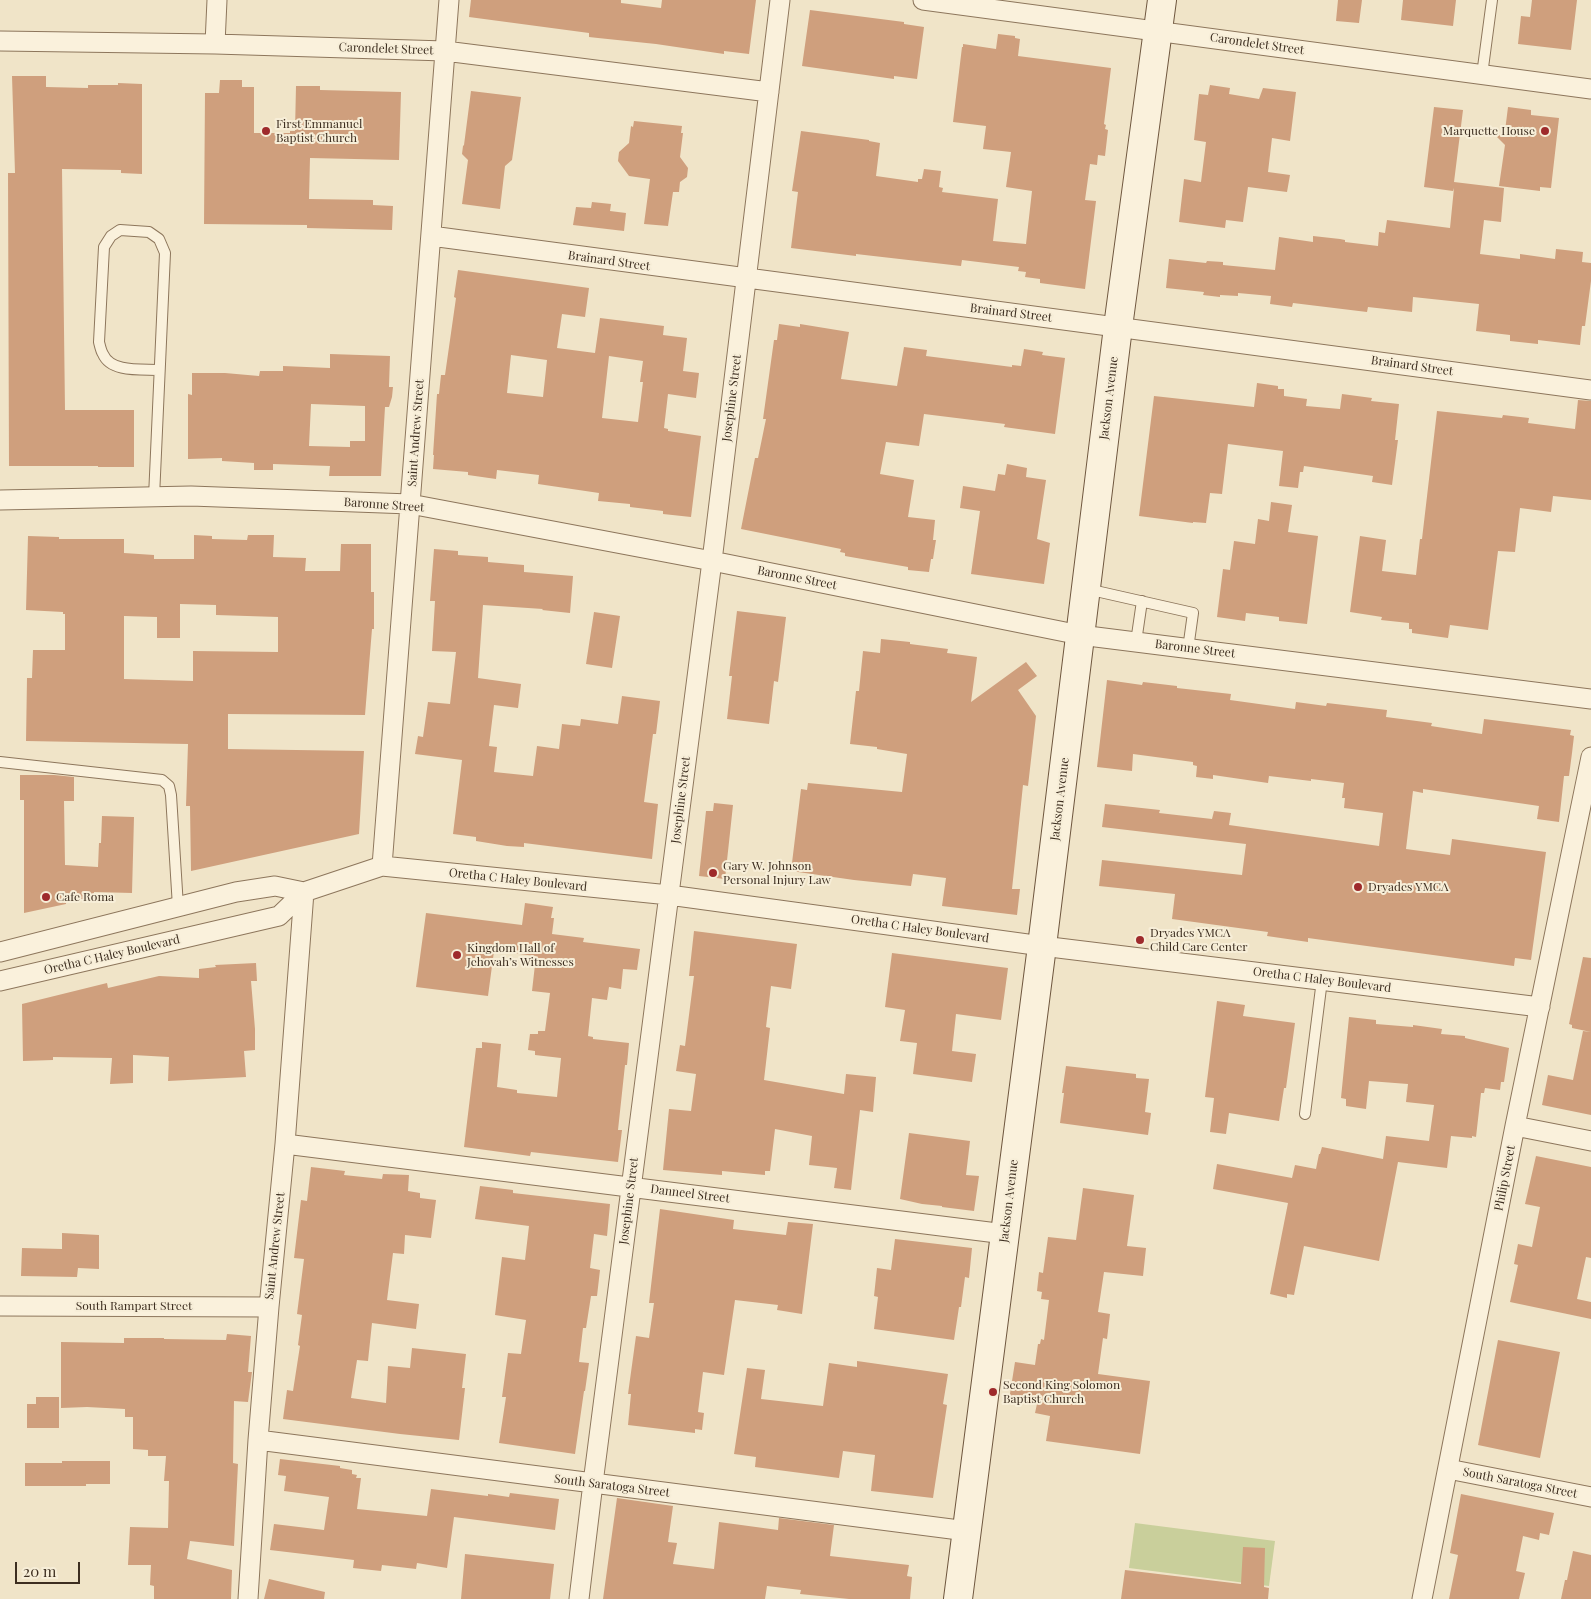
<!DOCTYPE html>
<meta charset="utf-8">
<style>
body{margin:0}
#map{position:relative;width:1591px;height:1599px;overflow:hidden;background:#f0e4c8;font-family:"Playfair Display",serif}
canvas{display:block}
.scale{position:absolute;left:15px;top:1562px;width:65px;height:22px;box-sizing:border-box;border:2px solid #3d2e20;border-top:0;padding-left:6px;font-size:15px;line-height:18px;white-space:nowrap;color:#3d2e20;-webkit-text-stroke:4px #f7eed8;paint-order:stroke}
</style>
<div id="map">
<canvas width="1591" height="1599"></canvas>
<div class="scale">20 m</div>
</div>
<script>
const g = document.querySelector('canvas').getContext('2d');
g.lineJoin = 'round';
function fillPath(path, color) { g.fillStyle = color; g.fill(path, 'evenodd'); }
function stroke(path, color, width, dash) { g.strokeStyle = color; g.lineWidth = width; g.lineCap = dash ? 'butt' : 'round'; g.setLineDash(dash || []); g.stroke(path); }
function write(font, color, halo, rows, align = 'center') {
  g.font = font + ' "Playfair Display",serif'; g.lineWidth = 4; g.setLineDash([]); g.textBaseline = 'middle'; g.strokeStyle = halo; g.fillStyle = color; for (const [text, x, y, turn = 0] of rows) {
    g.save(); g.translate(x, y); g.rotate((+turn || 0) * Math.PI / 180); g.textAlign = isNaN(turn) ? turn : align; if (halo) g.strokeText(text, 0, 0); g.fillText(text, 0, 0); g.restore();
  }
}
const green = new Path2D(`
 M1135,1523L1275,1541L1269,1586L1129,1568Z`);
const building = new Path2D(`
 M471,0H621V3L661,8L662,0H756L749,54L724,51V54L656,44L598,38L589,37V33L469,17Z
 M1338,0H1362L1359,23L1336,21Z
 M1403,0H1456L1453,26L1401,20Z
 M1532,0H1577L1571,50L1518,44L1521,16L1530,17Z
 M810,10L904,22V24L924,27L917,79L894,76V79L802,66Z
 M998,34L1015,36V38L1020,39L1018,56L1111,68L1104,124L1106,125L1105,129L1108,130L1105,156L1098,155L1097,165L1090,164L1085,200L1096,201L1085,289L1040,283V279L1025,277L1026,272L1018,271L1019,267L962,260L961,266L856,254V256L791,248L798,192L792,191L801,131L869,140V141L880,143L876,176L918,182V179H922L924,169L941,171L939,187L943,188L942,192L998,199L993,241L1026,244L1032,191L1006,187L1011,152L983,149L986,126L953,122L962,47H963V44L996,49Z
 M12,76H46V87L88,88V85H118V83L142,84V174L121,173V170L62,169L65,410H134V467H98V466H9L8,173H15Z
 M220,80H242V87H254V133H290V131H295L296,86H320V90L401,92L399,160L310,158L309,199L373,200V205L393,206L392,230L307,228V225L204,224L205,93H219Z
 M1210,85L1230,88L1229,94L1259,99L1263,88L1296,92L1290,141L1272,138L1268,172L1290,175L1287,192L1248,187L1243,222L1226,220L1225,228L1179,222L1184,179L1201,182L1206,142L1194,140L1199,94L1208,95Z
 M471,91L521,97L512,160L505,166L500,209L462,204L468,160L462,154L463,146L464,145Z
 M1434,107L1463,110L1454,182L1504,188L1501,222L1484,220L1480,254L1520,259V254L1555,259L1556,249L1583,252L1582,262L1591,263V281L1585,326H1582L1580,345L1538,340V344L1510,341V335L1476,331L1479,304L1413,297L1412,312L1368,307L1367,312L1293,303L1292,307L1270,304L1271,296L1238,293V296L1220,295V297L1203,295L1204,292L1166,288L1169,259L1206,263L1207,261L1223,262V265L1275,270L1279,237L1313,242V236L1340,239L1345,240V242L1378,246L1379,232L1385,233L1387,220L1450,228L1454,188L1453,191L1424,187Z
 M1508,107L1531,110V115L1559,118L1551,188L1540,187V191L1499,186L1505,145L1497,137L1505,131Z
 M634,121L682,126L681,133H683L680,157L688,168L687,177L680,182L679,192H673L668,226L644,224L650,179L629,176L618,161L619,152L629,143L631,126L633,127Z
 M592,202L611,204L610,211L626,213L624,231L573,225L576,207L591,208Z
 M458,270L589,288L585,317L562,314L557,348L595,353L600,318L664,326L663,335L687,338L683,371L699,373L696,398L668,394L664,428L668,429V431L701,436L691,517L663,514V511L630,507V504L598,501L599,493L538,484L539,475L497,470L496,479L468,475V472L433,469L434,455H433L437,394H439L441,375H445L456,298L454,297ZM511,355L547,360L543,397L507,393ZM609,356L643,361L640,382H643L638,422L602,418Z
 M779,324L800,327V324L849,332L841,379L897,386L904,347L927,350L926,356L1012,367V365L1021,366L1024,349L1043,352L1042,355L1065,358L1055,434L1004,427L1005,424L924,414L919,446L886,442L880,474L914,480L908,517L935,520L933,540H936L933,559H931L929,572L908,570V567L845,556V553L840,552L841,549L741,529L755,458H758L766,419H763L774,340H777Z
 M330,354L390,356L389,387H393L392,397L389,407H385L381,476H329L330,466L273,464V470H254V463L222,461V458L188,459V394L192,395V373H225L259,376L260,371H283V366L330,368ZM311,404L365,406V441H350V447L309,446Z
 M1257,383L1278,386V389H1284V396L1307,399L1306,406L1340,409L1342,394L1372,398L1371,401L1399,404L1395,440H1398L1392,485L1372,482L1373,476L1304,466L1303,472H1300L1298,488L1279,486L1283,451L1228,444L1222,494L1210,493L1206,523L1193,522V523L1139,516L1154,396L1254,407Z
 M1578,400L1591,401V500L1553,496L1551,512L1520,508L1515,552L1498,551L1488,630L1450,625L1448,638L1412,633V629H1409V623L1381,620L1382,617L1350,612L1360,536L1386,540L1382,571L1416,575L1420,539H1422L1437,411L1502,418L1503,415L1529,418L1528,423L1575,429Z
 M1007,464L1027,468L1026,477L1046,480L1037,539L1050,543L1044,584L971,574L980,511L960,508L963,486L995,491L998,474L1005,475Z
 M1271,502L1292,505L1288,532L1318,536L1307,624L1279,621V617L1246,613L1245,621L1217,617L1223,569L1230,570L1234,541L1255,544L1258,519L1269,521Z
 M194,535L212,536V539L247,540L248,535H274L273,557L306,558L305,571H340L341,544H371V592H374V629H372L365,715L228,714V749L364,751L359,834L191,871L190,806H186L188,744L26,741L27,678H32L33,650H65V614H63V612L26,610L28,536L59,537V539H124V553L154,555V559H194ZM180,604L216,605V615L278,617V652L193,651V681L124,679V616L157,617V638H180Z
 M434,549L458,551V555L488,557V562L524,565V572L573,576L570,613L542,610L543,609L483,605L478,678L521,684L518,708L494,705L489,746L497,747L494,772L533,776L537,746L559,749L562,724L580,726L581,719L618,724L622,696L660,701L656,734H653L644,802L658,804L652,859L524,843V847L507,846L476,841V837L453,834L462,760L415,754L418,736L423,737L428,702L450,704L456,652L432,651L435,601H430Z
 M737,611L786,617L778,682L774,681L769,724L727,719L732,676H729Z
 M594,612L620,616L612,668L586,664Z
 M881,639L910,642V644L948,649L947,653L977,657L971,702L1026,662L1037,676L1018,690L1036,716L1028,786L1023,785L1016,852L1012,889H1020L1017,915L942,906L946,878L913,874L911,886L854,880L791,871L801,789L807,790L808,783L902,792L907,754L877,749V747L850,744L856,691H859L863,651L880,653Z
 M1107,680L1142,685L1143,682L1177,686V688L1231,694L1230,700L1295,709L1296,702L1326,706L1327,703L1387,710L1386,717L1432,723L1431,726L1482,734L1484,719L1571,730L1570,735L1574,736L1572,753L1569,776H1564L1559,822L1537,819L1539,806L1423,789V793L1413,791L1406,849L1450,855L1452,839L1546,852L1531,960L1515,958L1514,966L1308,938V942L1267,936L1268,932L1172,919L1175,894L1099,886L1102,860L1242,875L1246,844L1102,827L1105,804L1160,810L1159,813L1212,819L1214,811L1231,813L1229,825L1379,846L1383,813L1344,808L1345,798H1342L1344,783L1311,779V781L1269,776L1268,783L1213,775V779L1196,777L1197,766L1193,765V762L1133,754L1132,771L1097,767Z
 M20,775H54L74,777V801H64L65,865L98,867L99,843H101L102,816L134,817L132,893L94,892V900L66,898V904L24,913V800H20Z
 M714,803L733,805L725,879L699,876L706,811H713Z
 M525,903L553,907L551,918H554L552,934L584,938L583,942L640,949L637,970L623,969L621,989L609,987L607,1000L592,998L588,1036L593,1037V1039L629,1043L627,1065H625L618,1130H622L618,1162L531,1152L530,1156L464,1147L476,1048H482V1042L501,1044L497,1087L517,1090V1093L557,1097L561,1058L535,1055V1051L528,1050L530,1034H538V1031H545L550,993L532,991L536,956L494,951L488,996L416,987L426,913L522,925Z
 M694,931L797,944L791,989L771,986L766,1027L770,1028L764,1080L844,1094L846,1074L876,1077L873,1112L860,1110L851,1190L834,1188L837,1168L809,1165L812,1136L775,1129L770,1171H765V1175L722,1171V1175L663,1170L669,1109L691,1111L696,1074L676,1071L680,1045L685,1046L694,976H689Z
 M892,953L1008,968L1001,1020L956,1014L952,1051L976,1054L972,1082L913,1074L917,1043L900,1041L905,1010L885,1007Z
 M1583,957L1591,958V1032L1572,1028V1025L1569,1024Z
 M256,963L257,981H251L255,1029V1050L244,1051L246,1077L168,1081L169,1057L133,1055V1083L110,1084L112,1058L53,1057V1060L23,1061L22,1004L107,983L108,988L159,976L199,978V969L216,967L215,965Z
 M1217,1001L1245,1005L1243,1016L1295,1023L1286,1088H1284L1279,1121L1229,1113L1226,1134L1210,1132L1214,1098L1205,1097Z
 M1349,1017L1376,1020V1024L1413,1027V1025L1442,1029L1441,1034L1465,1036V1038L1509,1048L1504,1082H1501L1500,1090L1485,1088L1484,1093H1481L1476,1137L1472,1136V1138L1451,1136L1447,1168L1398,1162L1379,1261L1304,1246L1294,1295L1287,1294V1298L1270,1294L1288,1203L1213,1189L1217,1164L1292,1178L1295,1165L1316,1169L1319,1154H1320L1322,1147L1383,1159L1386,1136L1429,1141L1434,1105L1406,1102L1408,1084L1369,1081L1366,1109L1346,1106V1099L1341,1098Z
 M1583,1031L1591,1032V1115L1542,1105L1548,1075L1573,1080Z
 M1066,1066L1136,1074V1078L1149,1079L1145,1112L1151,1113L1148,1135L1060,1123L1064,1093H1062Z
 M909,1133L970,1141L966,1175L979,1176L974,1211L942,1207V1206L922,1204L900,1199Z
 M1536,1156L1591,1167V1258L1586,1257L1577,1299L1591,1302V1319L1510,1302L1518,1265L1514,1264L1518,1244L1532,1247L1540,1207L1525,1204Z
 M311,1167L345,1171L344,1175L382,1179L383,1174L409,1175L408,1191L420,1193V1198L436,1200L431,1238L405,1235L404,1254L393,1253L387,1300L419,1304L416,1329L372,1323L368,1361L357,1360L351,1398L386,1403L388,1366L410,1368L412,1348L466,1354L462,1388H465L459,1440L400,1434L283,1419L287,1390L293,1391L300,1346L298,1345L302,1315L297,1314L304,1259L294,1258L301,1200L307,1201Z
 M480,1186L513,1190V1193L610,1204L607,1236L594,1234L590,1268L600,1270L597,1296H591L586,1328H583L579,1362L589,1363L585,1391H584L575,1454L499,1443L506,1397H502L508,1353L521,1354L526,1320L495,1315L502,1257L525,1260L529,1226L475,1219Z
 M1083,1188L1134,1195L1127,1246L1146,1248L1143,1276L1104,1272L1098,1312L1110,1314L1107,1339L1103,1338L1098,1374L1150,1381L1140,1454L1046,1441L1050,1416L1035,1413L1037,1404L1009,1400L1015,1362L1035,1365L1038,1344H1040L1041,1339L1044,1340L1049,1300L1041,1299L1042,1292L1037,1291L1039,1272L1043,1273L1048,1237L1076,1240Z
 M660,1209L734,1220L733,1229L786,1235L788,1222L813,1224L802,1314L777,1310L778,1305L735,1300L724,1375L703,1372L698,1412L704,1413L702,1430L695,1429V1433L628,1425L631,1394H628L636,1336L649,1338L654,1303H649Z
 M62,1233L99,1235V1269L78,1268L77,1277L21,1276L22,1248L62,1249Z
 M895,1239L972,1248L969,1278L965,1277L961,1307H959L954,1340L874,1329L878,1297L874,1296L877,1268L891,1270Z
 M227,1334L251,1336L248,1372H252L248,1402L234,1401L233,1463L238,1464L234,1546L190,1541L187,1559L232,1570L231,1599H154V1586L150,1585L151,1565H128L130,1527L168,1528L169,1481H164L166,1456H148V1450L133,1449V1417H125V1409L87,1407L61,1408V1342L124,1343V1338H164V1339L226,1340Z
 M1498,1340L1560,1352L1540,1458L1478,1445Z
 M857,1361L948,1374L943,1404L947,1405L933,1498L871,1491L875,1455L843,1451L839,1478L755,1467L756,1457L734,1454L747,1368L765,1370L761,1399L823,1406L829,1363L857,1367Z
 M36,1397H59V1428H27V1404H36Z
 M280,1459L340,1466V1468L352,1470V1474L357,1475L356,1478H361L357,1509L427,1516L431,1489L488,1496V1494L509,1497L510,1493L559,1499L555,1530L454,1517L447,1568L417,1563L416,1569L382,1565L381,1571L353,1568L354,1560L270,1550L274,1524L324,1530L329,1497L284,1491L286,1476L278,1475Z
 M62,1461H110V1484H86V1486H25V1463H62Z
 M1461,1494L1554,1513L1549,1535L1540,1533L1539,1540L1523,1536L1516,1571L1525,1573L1519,1599H1449L1458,1555L1450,1553Z
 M617,1498L673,1506L668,1542L677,1543L673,1564L714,1569L719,1522L778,1530L779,1518L834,1525L830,1556L909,1565L907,1576L912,1577L910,1599H849L800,1594L801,1590L767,1586L765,1599H603Z
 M1243,1547L1265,1548L1264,1587L1269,1588L1268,1599H1121L1125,1570L1241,1584Z
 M1573,1551L1591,1555V1599H1561L1565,1580H1567Z
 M465,1554L554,1564L550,1599H461Z
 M269,1579L325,1592L324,1599H264Z`);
const lane = new Path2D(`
 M1482,75L1492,0
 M154,497L165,253L159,239L149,232L120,230L111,236L104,247L99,342C100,346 101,351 103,354C111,373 142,369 159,370
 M1087,589L1193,613L1188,649
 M1136,642L1142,601
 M0,762L162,780L169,786L171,795L178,907
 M1305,1114L1322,980`);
const street = new Path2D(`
 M923,0L1591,89
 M0,41L215,44L445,51L769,92
 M215,44L217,0
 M431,236C817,289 1204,338 1591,390
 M0,500L191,496L410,504L712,561L1080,635L1591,699
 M382,866L449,0
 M0,952L236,892L275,886L304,892
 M0,981L279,916L304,892L382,866L669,895L1042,946L1540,1007
 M1515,1126L1591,1141
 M285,1144L1005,1234
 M0,1306L269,1307
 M258,1440L967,1531
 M1448,1469L1591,1497
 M248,1599L258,1440L269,1307L285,1144L304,892
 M579,1599L593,1483L712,561L780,0
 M1422,1599L1515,1126L1591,757`);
const secondary = new Path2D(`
 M958,1599L1042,946L1118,327L1162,0`);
const markers = [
 [266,131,5,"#9e2a2b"],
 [1545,131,5,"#9e2a2b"],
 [713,873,5,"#9e2a2b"],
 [1358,887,5,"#9e2a2b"],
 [46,897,5,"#9e2a2b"],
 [1140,940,5,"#9e2a2b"],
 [457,955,5,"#9e2a2b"],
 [993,1392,5,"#9e2a2b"]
];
const streetNames = [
 ["Carondelet Street",1257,44,8],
 ["Carondelet Street",386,49,2],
 ["Brainard Street",609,261,8],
 ["Brainard Street",1011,313,7],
 ["Brainard Street",1412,366,8],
 ["Josephine Street",732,398,-83],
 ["Jackson Avenue",1109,398,-83],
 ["Saint Andrew Street",416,433,-86],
 ["Baronne Street",384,505,4],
 ["Baronne Street",797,578,11],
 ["Baronne Street",1195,649,7],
 ["Jackson Avenue",1060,799,-83],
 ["Josephine Street",681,800,-83],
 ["Oretha C Haley Boulevard",518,880,6],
 ["Oretha C Haley Boulevard",920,929,8],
 ["Oretha C Haley Boulevard",112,955,-13],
 ["Oretha C Haley Boulevard",1322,980,7],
 ["Philip Street",1505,1178,-79],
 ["Danneel Street",690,1194,7],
 ["Josephine Street",629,1201,-83],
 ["Jackson Avenue",1009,1201,-83],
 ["Saint Andrew Street",275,1246,-84],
 ["South Rampart Street",134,1306],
 ["South Saratoga Street",1520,1483,11],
 ["South Saratoga Street",612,1486,7]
];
const poiNames = [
 ["First Emmanuel",276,124],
 ["Baptist Church",276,138],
 ["Marquette House",1535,131,"right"],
 ["Gary W. Johnson",723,866],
 ["Personal Injury Law",723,880],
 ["Dryades YMCA",1368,887],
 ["Cafe Roma",56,897],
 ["Dryades YMCA",1150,933],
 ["Child Care Center",1150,947],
 ["Kingdom Hall of",467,948],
 ["Jehovah’s Witnesses",467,962],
 ["Second King Solomon",1003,1385],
 ["Baptist Church",1003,1399]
];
fillPath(green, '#c9cf9b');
fillPath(building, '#cf9f7d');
stroke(lane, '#8d765c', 12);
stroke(street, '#8d765c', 21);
stroke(secondary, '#6f573f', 30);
stroke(lane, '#faf1dc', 10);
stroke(street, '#faf1dc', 19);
stroke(secondary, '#faf1dc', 28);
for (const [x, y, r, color] of markers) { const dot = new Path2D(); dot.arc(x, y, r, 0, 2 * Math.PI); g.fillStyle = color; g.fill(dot); stroke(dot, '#f7eed8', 2); }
write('12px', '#3d2e20', '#f7eed8', streetNames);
write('12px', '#3d2e20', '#f7eed8', poiNames, 'left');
</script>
